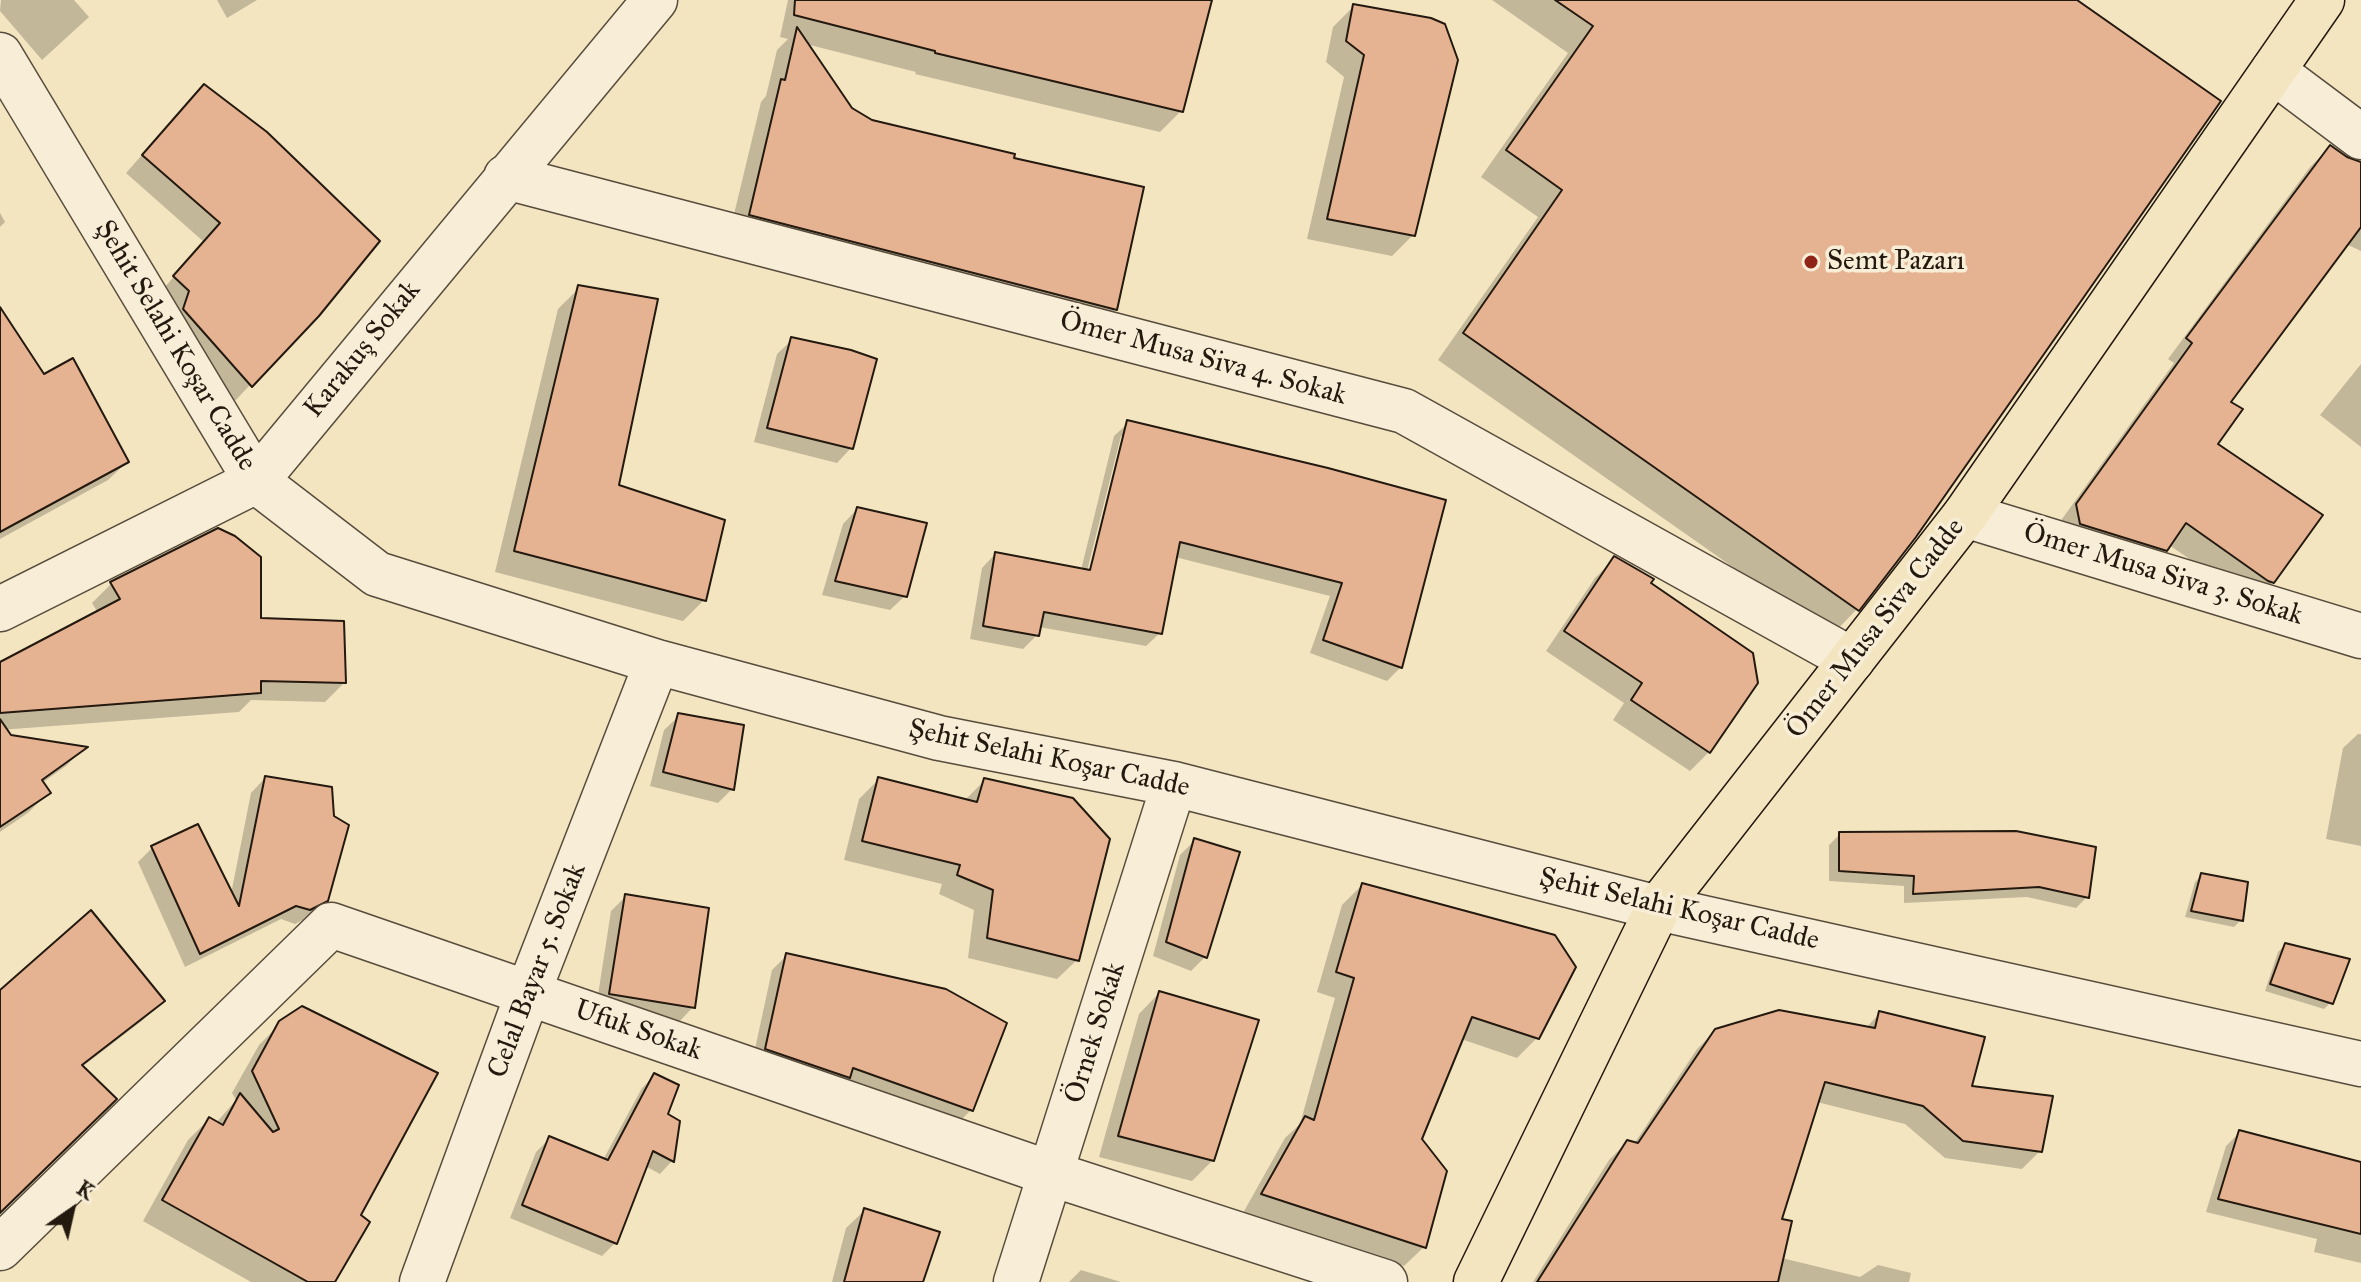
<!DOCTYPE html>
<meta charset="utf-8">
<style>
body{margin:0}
#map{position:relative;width:2361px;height:1282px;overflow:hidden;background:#f4e5c1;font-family:"IM FELL Great Primer",serif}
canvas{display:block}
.north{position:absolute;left:32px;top:1170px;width:80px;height:80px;-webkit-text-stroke:6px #f8eed7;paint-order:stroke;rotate:34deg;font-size:22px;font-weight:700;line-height:32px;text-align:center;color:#23190f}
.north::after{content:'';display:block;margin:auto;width:28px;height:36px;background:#23190f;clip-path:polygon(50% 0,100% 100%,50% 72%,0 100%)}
</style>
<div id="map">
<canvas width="2361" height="1282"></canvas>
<div class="north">K</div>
</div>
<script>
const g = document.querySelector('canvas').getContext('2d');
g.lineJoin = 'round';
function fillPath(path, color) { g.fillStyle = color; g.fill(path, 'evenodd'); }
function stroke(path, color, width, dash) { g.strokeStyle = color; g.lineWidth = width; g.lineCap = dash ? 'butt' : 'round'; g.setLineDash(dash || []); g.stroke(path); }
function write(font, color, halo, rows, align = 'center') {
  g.font = font + ' "IM FELL Great Primer",serif'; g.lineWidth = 7; g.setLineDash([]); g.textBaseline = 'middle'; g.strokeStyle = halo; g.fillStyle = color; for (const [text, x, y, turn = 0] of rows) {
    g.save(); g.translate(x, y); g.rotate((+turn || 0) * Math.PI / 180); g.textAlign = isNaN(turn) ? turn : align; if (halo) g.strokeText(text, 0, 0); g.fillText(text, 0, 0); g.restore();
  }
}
const shadow = new Path2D(`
 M1,0H74L89,17L42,60L0,11Z
 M217,0H257L227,18Z
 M788,0H1210L1181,111L1160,132L915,74L916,72L806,44L851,110L872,121L1012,160L1116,309L1095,330L729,235L761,102L766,96L777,50L788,39L780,37Z
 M1492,0H2073L1857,609L1831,636L1438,360L1538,217L1481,177L1568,53Z
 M1354,6L1413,235L1392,256L1307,239L1344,77L1326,62L1333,27Z
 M187,104L317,314L233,403L158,295L204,242L126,173Z
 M2330,147L2357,164L2361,163V251L2346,244L2229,402L2216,445L2273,582L2253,602L2169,545L2146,570L2057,526L2174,363L2168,359L2310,167Z
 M0,213L5,222L0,227Z
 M579,288L617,486L704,600L683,621L495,572L558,309Z
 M0,311L44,377L127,462L108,480L0,539Z
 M792,340L851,448L837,463L754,442L777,354Z
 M2361,364V447L2320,415Z
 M1128,423L1327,470L1401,667L1387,681L1310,653L1330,596L1175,557L1160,633L1146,646L1039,627L1037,635L1023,649L970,639L982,568L995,554L1081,570L1114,436ZM1121,436H1125L1089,580L1085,579Z
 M857,509L905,596L890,610L822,595L843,524Z
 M1614,559L1648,584L1709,752L1690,771L1613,720L1624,703L1546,651L1595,578Z
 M112,583L259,620L344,683L325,702L251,700L239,712L0,730V668L98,613L92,603Z
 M679,716L732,789L718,803L650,786L664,730Z
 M2358,734H2361V846L2326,839L2343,748Z
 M0,735L83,749L66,766L42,783L48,793L29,812L0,832Z
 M265,778L327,900L312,915L295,924L281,919L185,967L138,862L152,848L231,894L251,793Z
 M879,779L964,801L985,780L1077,960L1057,979L968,958L974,910L939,894L942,884L844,860L859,799Z
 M1840,834L2087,897L2076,908L2027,897L1904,903V886L1829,881V845Z
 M1194,841L1205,957L1191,971L1153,956L1180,855Z
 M2202,875L2241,920L2234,927L2185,917L2195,882Z
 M1362,885L1537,1038L1517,1058L1461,1039L1420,1140L1424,1247L1404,1266L1243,1213L1285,1138L1300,1124L1335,998L1317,992L1342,905Z
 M626,896L693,1007L679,1022L596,1008L611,911Z
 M2285,945L2331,1002L2324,1009L2265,991L2278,952Z
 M787,955L972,1109L957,1124L752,1063L772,970Z
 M0,993L162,1001L143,1020L82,1067L0,1211Z
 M1159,993L1213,1160L1192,1181L1099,1157L1139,1014Z
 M1880,1013L1970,1088L2040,1151L2022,1169L1945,1158L1905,1124L1817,1102L1780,1220L1782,1258L1860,1277L1878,1265L1911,1273L1909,1282H1533L1609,1160L1627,1142L1634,1144L1697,1049L1716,1030L1865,1029Z
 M281,1023L358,1215L333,1282H251L143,1221L188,1140L209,1119L216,1123L236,1100L232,1093L259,1045Z
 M655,1075L665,1115L678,1122L672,1161L660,1174L645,1166L615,1243L602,1256L510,1218L536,1152L549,1139L603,1160L642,1088Z
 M2240,1132L2361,1164V1263L2314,1252L2317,1239L2206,1212L2226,1146Z
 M865,1210L921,1282H832L846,1228Z
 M1081,1270L1121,1282H1069Z`);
const building = new Path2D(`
 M795,0H1212L1183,112L935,53V51L794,15Z
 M1555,0H2077L2221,101L1916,537L1859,611L1463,333L1562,190L1506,150L1593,26Z
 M1353,4L1431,18L1445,24L1458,60L1415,236L1327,219L1364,55L1346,41Z
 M797,27L852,108L872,120L1015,154L1014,158L1144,187L1117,310L749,215L781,79L785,80Z
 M204,84L267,132L380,241L319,316L252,387L183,309L189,291L173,276L220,223L142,155Z
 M2330,145L2347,157L2361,162V227L2231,402L2243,409L2218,444L2323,515L2274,583L2268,581L2186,523L2167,551L2080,524L2076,504L2192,343L2186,338Z
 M578,285L658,299L619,485L725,520L706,601L514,551Z
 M0,307L44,374L73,358L129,462L0,532Z
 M791,337L851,350L877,359L853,449L767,428Z
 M1127,420L1328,468L1446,500L1402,668L1323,640L1342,583L1180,542L1162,634L1044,612L1039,636L983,626L995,552L1090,570Z
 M857,507L927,523L907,597L835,581Z
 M218,528L235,536L261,557V618L344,621L346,683L261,681V693L0,713V662L120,599L110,582Z
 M1614,556L1654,579L1651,583L1753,653L1758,683L1710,753L1631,700L1642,683L1564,631Z
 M678,713L744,725L734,790L663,772Z
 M0,719L11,735L88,747L42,780L51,793L0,827Z
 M265,776L332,787L334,816L349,825L328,901L310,910L296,906L200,954L151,846L198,824L239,906Z
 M878,777L977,802L984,778L1073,798L1110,839L1079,961L987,938L993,890L957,875L960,865L862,841Z
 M2016,831L2096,847L2089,898L2039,887L1913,894L1914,876L1839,871V832Z
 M1194,838L1240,852L1207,958L1166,942Z
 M2201,873L2248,882L2243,921L2191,911Z
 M1362,883L1555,935L1576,967L1539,1039L1472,1017L1422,1139L1447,1171L1426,1248L1261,1194L1305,1116L1314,1120L1354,978L1336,972Z
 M625,894L709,908L695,1008L609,994Z
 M91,910L165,1001L82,1065L117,1099L0,1213V990Z
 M2285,943L2350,959L2333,1004L2270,984Z
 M786,953L946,989L1007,1023L973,1111L853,1068L850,1078L765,1049Z
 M1159,991L1259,1020L1214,1161L1118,1136Z
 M302,1006L438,1073L361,1215L370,1222L335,1282H308L162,1200L209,1117L223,1125L240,1093L273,1132L279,1129L252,1071L279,1021Z
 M1779,1010L1875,1028L1879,1011L1985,1037L1972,1086L2053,1096L2042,1152L1963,1141L1923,1106L1825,1082L1782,1219L1792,1221L1778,1282H1537L1627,1140L1638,1143L1715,1029Z
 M654,1073L679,1085L668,1114L680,1121L674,1162L653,1151L617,1244L522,1205L549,1136L608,1160Z
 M2239,1130L2361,1162V1234L2218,1199Z
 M864,1208L940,1232L923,1282H844Z`);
const minor = new Path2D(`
 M0,55L256,481L377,574L657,662L939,738L1174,784L1658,908L2361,1064
 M2273,71L2361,137
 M506,177L1404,411L1852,660
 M1965,515L2361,636
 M0,609L256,481L655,0
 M0,1248L331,925L1052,1174L1385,1282
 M422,1282L528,993L657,662
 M1016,1282L1174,784`);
const major = new Path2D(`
 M1476,1282L1658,908L1965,515L2322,0`);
const markers = [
 [1811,262,8,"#8f2418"]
];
const poiNames = [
 ["Semt Pazarı",1827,262]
];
const streetNames = [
 ["Şehit Selahi Koşar Cadde",175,346,59],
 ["Karakuş Sokak",363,350,-51],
 ["Ömer Musa Siva 4. Sokak",1203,359,15],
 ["Ömer Musa Siva 3. Sokak",2163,575,17],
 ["Ömer Musa Siva Cadde",1876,629,-52],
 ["Şehit Selahi Koşar Cadde",1049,759,12],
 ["Şehit Selahi Koşar Cadde",1679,910,13],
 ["Celal Bayar 5. Sokak",538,971,-69],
 ["Ufuk Sokak",638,1031,19],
 ["Örnek Sokak",1096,1033,-73]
];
fillPath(shadow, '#0003');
fillPath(building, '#e6b392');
stroke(building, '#23190f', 2);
stroke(minor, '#574c3c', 47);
stroke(major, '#23190f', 47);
stroke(minor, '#f8eed7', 44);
stroke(major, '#f4e5c1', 44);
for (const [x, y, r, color] of markers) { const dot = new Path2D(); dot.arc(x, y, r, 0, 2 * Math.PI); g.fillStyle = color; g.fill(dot); stroke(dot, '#f8eed7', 3); }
write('28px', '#23190f', '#f8eed7', poiNames, 'left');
write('28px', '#23190f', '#f8eed7', streetNames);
</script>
